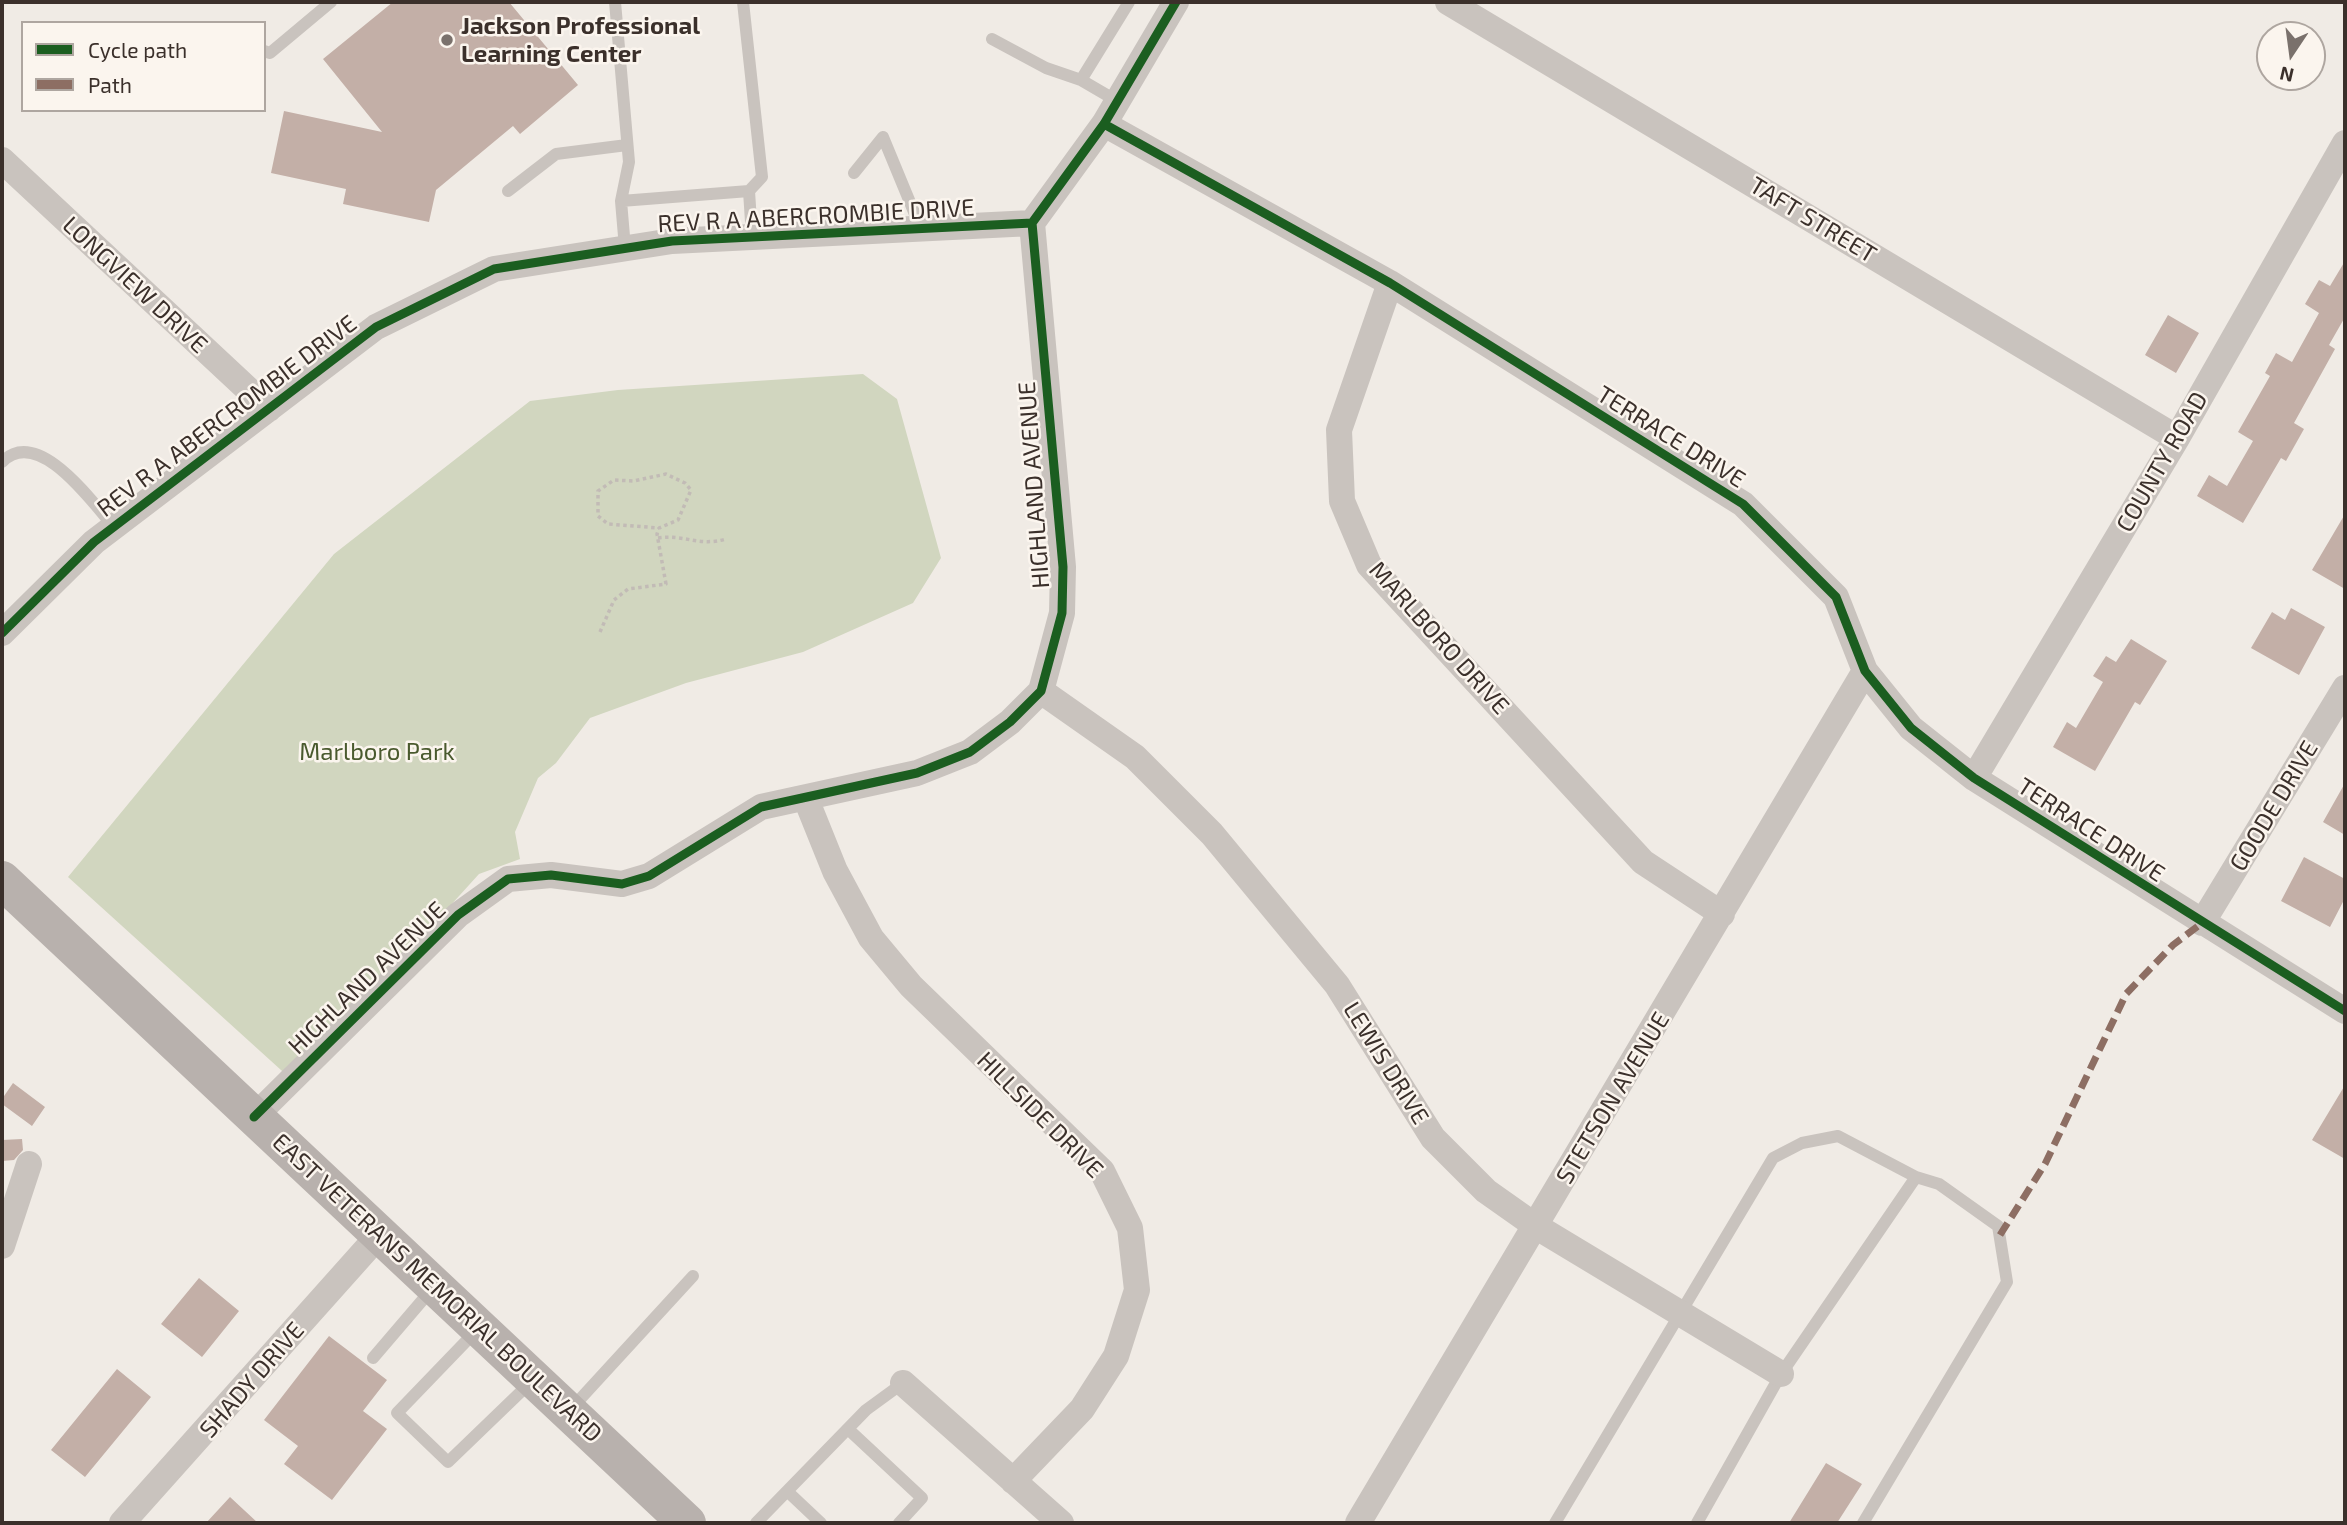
<!DOCTYPE html>
<style>
body{margin:0}
#map{position:relative;width:2347px;height:1525px;overflow:hidden;background:#f0ebe5;font-family:"Exo 2",sans-serif}
canvas{display:block}
.frame{position:absolute;inset:0;border:4px solid #3b302b;pointer-events:none}
.legend{position:absolute;left:21px;top:21px;width:245px;height:91px;box-sizing:border-box;background:#fbf5ee;border:2px solid #aea6a0;margin:0;padding:9px 12px;list-style:none;font-size:21px;color:#3b302b}
.legend li{display:flex;align-items:center;gap:14px;height:35px}
.legend b{width:35px;border:2px solid #aea6a0}
.north{position:absolute;left:2256px;top:21px;width:70px;height:70px;box-sizing:border-box;background:#fbf5ee;border:2px solid #aea6a0;border-radius:50%;rotate:193deg;font-size:19px;font-weight:700;line-height:28px;text-align:center;color:#3b302b}
.north::after{content:'';display:block;margin:auto;width:24px;height:32px;background:#7a716c;clip-path:polygon(50% 0,100% 100%,50% 72%,0 100%)}
</style>
<div id="map">
<canvas width="2347" height="1525"></canvas>
<div class="frame"></div>
<ul class="legend">
<li><b style="height:9px;background:#1b5e20"></b>Cycle path</li>
<li><b style="height:9px;background:#8d6e63"></b>Path</li>
</ul>
<div class="north">N</div>
</div>
<script>
const g = document.querySelector('canvas').getContext('2d');
g.lineJoin = 'round';
function fillPath(path, color) { g.fillStyle = color; g.fill(path, 'evenodd'); }
function stroke(path, color, width, dash) { g.strokeStyle = color; g.lineWidth = width; g.lineCap = dash ? 'butt' : 'round'; g.setLineDash(dash || []); g.stroke(path); }
function write(font, color, halo, rows, align = 'center') {
  g.font = font + ' "Exo 2",sans-serif'; g.lineWidth = 5; g.setLineDash([]); g.textBaseline = 'middle'; g.strokeStyle = halo; g.fillStyle = color; for (const [text, x, y, turn = 0] of rows) {
    g.save(); g.translate(x, y); g.rotate((+turn || 0) * Math.PI / 180); g.textAlign = isNaN(turn) ? turn : align; if (halo) g.strokeText(text, 0, 0); g.fillText(text, 0, 0); g.restore();
  }
}
const green = new Path2D(`
 M863,374L897,399L941,558L913,603L803,652L686,683L590,718L556,763L538,778L515,832L520,859L479,874L292,1080L68,877L334,554L530,401L618,390Z`);
const building = new Path2D(`
 M393,2H509L578,85L520,134L513,126L436,190L429,222L343,204L346,189L271,173L284,111L382,132L323,59Z
 M2345,261V317L2329,345L2335,349L2294,423L2304,429L2286,461L2281,458L2243,523L2197,496L2209,475L2227,486L2253,441L2238,432L2270,376L2265,373L2276,353L2292,362L2319,313L2305,304L2319,280L2330,286Z
 M2168,315L2199,333L2176,373L2145,355Z
 M2345,514V589L2312,570Z
 M2291,608L2325,627L2299,675L2251,648L2272,612L2285,620Z
 M2131,639L2167,661L2140,705L2135,702L2095,771L2053,747L2067,722L2076,728L2103,682L2093,676L2106,656L2116,662Z
 M2345,783V835L2323,822Z
 M2304,857L2345,879V898L2330,927L2281,901Z
 M13,1083L45,1107L32,1126L2,1104V1099Z
 M2345,1085V1159L2312,1140Z
 M22,1139L23,1150L14,1160L2,1161V1140Z
 M199,1278L239,1311L202,1357L161,1324Z
 M329,1336L387,1380L363,1411L387,1429L332,1500L284,1464L298,1446L264,1420Z
 M117,1369L151,1397L85,1477L51,1450Z
 M1826,1463L1862,1484L1837,1523H1789Z
 M230,1497L258,1523H206Z`);
const path = new Path2D(`
 M658,538C684,534 699,547 726,539
 M600,632L614,600L628,589L666,584L657,534L659,528L678,520L691,490L685,483L666,474L634,481L614,480L598,491V516L608,524L659,528`);
const service = new Path2D(`
 M615,2L629,162L621,201L625,248
 M743,2L762,177L749,191L752,237
 M992,39L1046,68L1081,80
 M264,51L270,53L331,2
 M1117,101L1081,80L1129,2
 M854,173L883,137L921,229
 M508,191L556,154L627,145
 M621,201L749,191
 M2,462C38,425 92,502 114,527
 M475,1332L397,1413L448,1462L531,1382
 M373,1358L432,1289
 M571,1409L693,1276
 M848,1429L922,1498L899,1523
 M787,1491L821,1523
 M756,1523L866,1410L903,1383
 M1555,1523L1773,1158L1802,1143L1838,1136L1916,1177L1939,1184L1998,1226L2007,1282L1863,1523
 M1697,1523L1781,1374L1916,1177`);
const minor = new Path2D(`
 M1448,2L2177,438
 M1104,124L1390,283L1743,504L1836,597L1865,671L1911,728L1974,778L2345,1011
 M2,160L269,409
 M1390,283L1339,430L1342,501L1369,565L1643,862L1722,914
 M2,633L94,542L376,327L494,269L672,241L1032,223L1104,124L1176,2
 M1041,691L1135,757L1212,834L1337,985L1433,1138L1486,1191L1537,1227L1781,1374
 M1974,778L2177,438L2345,143
 M806,799L835,871L871,938L911,986L1102,1171L1130,1228L1137,1290L1116,1356L1082,1409L1013,1481
 M2202,923L2345,688
 M254,1117L458,915L508,879L551,875L622,884L649,876L761,807L917,773L970,752L1010,722L1041,691L1062,613L1063,567L1032,223
 M2,1246L29,1164
 M903,1383L1061,1523
 M122,1523L380,1234
 M1358,1523L1865,671`);
const primary = new Path2D(`
 M2,880L687,1523`);
const quiet = new Path2D(`
 M2000,1235L2045,1164L2126,994L2173,945L2202,923`);
const cycleway = new Path2D(`
 M1104,124L1390,283L1743,504L1836,597L1865,671L1911,728L1974,778L2345,1011
 M2,633L94,542L376,327L494,269L672,241L1032,223L1104,124L1176,2
 M254,1117L458,915L508,879L551,875L622,884L649,876L761,807L917,773L970,752L1010,722L1041,691L1062,613L1063,567L1032,223`);
const markers = [
 [447,40,7,"#7a716c"]
];
const poiNames = [
 ["Jackson Professional",461,26],
 ["Learning Center",461,54]
];
const streetNames = [
 ["REV R A ABERCROMBIE DRIVE",816,216,-3],
 ["TAFT STREET",1813,220,31],
 ["LONGVIEW DRIVE",135,285,43],
 ["REV R A ABERCROMBIE DRIVE",227,416,-37],
 ["TERRACE DRIVE",1671,437,32],
 ["COUNTY ROAD",2162,462,-60],
 ["HIGHLAND AVENUE",1034,485,-94],
 ["MARLBORO DRIVE",1439,638,48],
 ["GOODE DRIVE",2274,806,-59],
 ["TERRACE DRIVE",2091,830,33],
 ["HIGHLAND AVENUE",367,978,-44],
 ["LEWIS DRIVE",1386,1063,58],
 ["STETSON AVENUE",1613,1098,-59],
 ["HILLSIDE DRIVE",1040,1115,45],
 ["EAST VETERANS MEMORIAL BOULEVARD",437,1288,43],
 ["SHADY DRIVE",252,1380,-49]
];
const parkNames = [
 ["Marlboro Park",377,752]
];
fillPath(green, '#d1d6bf');
fillPath(building, '#c3afa7');
stroke(path, '#c2bbb6', 3.5, [3.5, 3.5]);
stroke(service, '#c9c3be', 12);
stroke(minor, '#c9c3be', 26);
stroke(primary, '#b8b1ad', 38);
stroke(quiet, '#8d6e63', 7, [14, 7]);
stroke(cycleway, '#1b5e20', 9);
for (const [x, y, r, color] of markers) { const dot = new Path2D(); dot.arc(x, y, r, 0, 2 * Math.PI); g.fillStyle = color; g.fill(dot); stroke(dot, '#fbf5ee', 2.5); }
write('bold 24px', '#3b302b', '#fbf5ee', poiNames, 'left');
write('24px', '#3b302b', '#fbf5ee', streetNames);
write('24px', '#4a5a2e', '#fbf5ee', parkNames);
</script>
